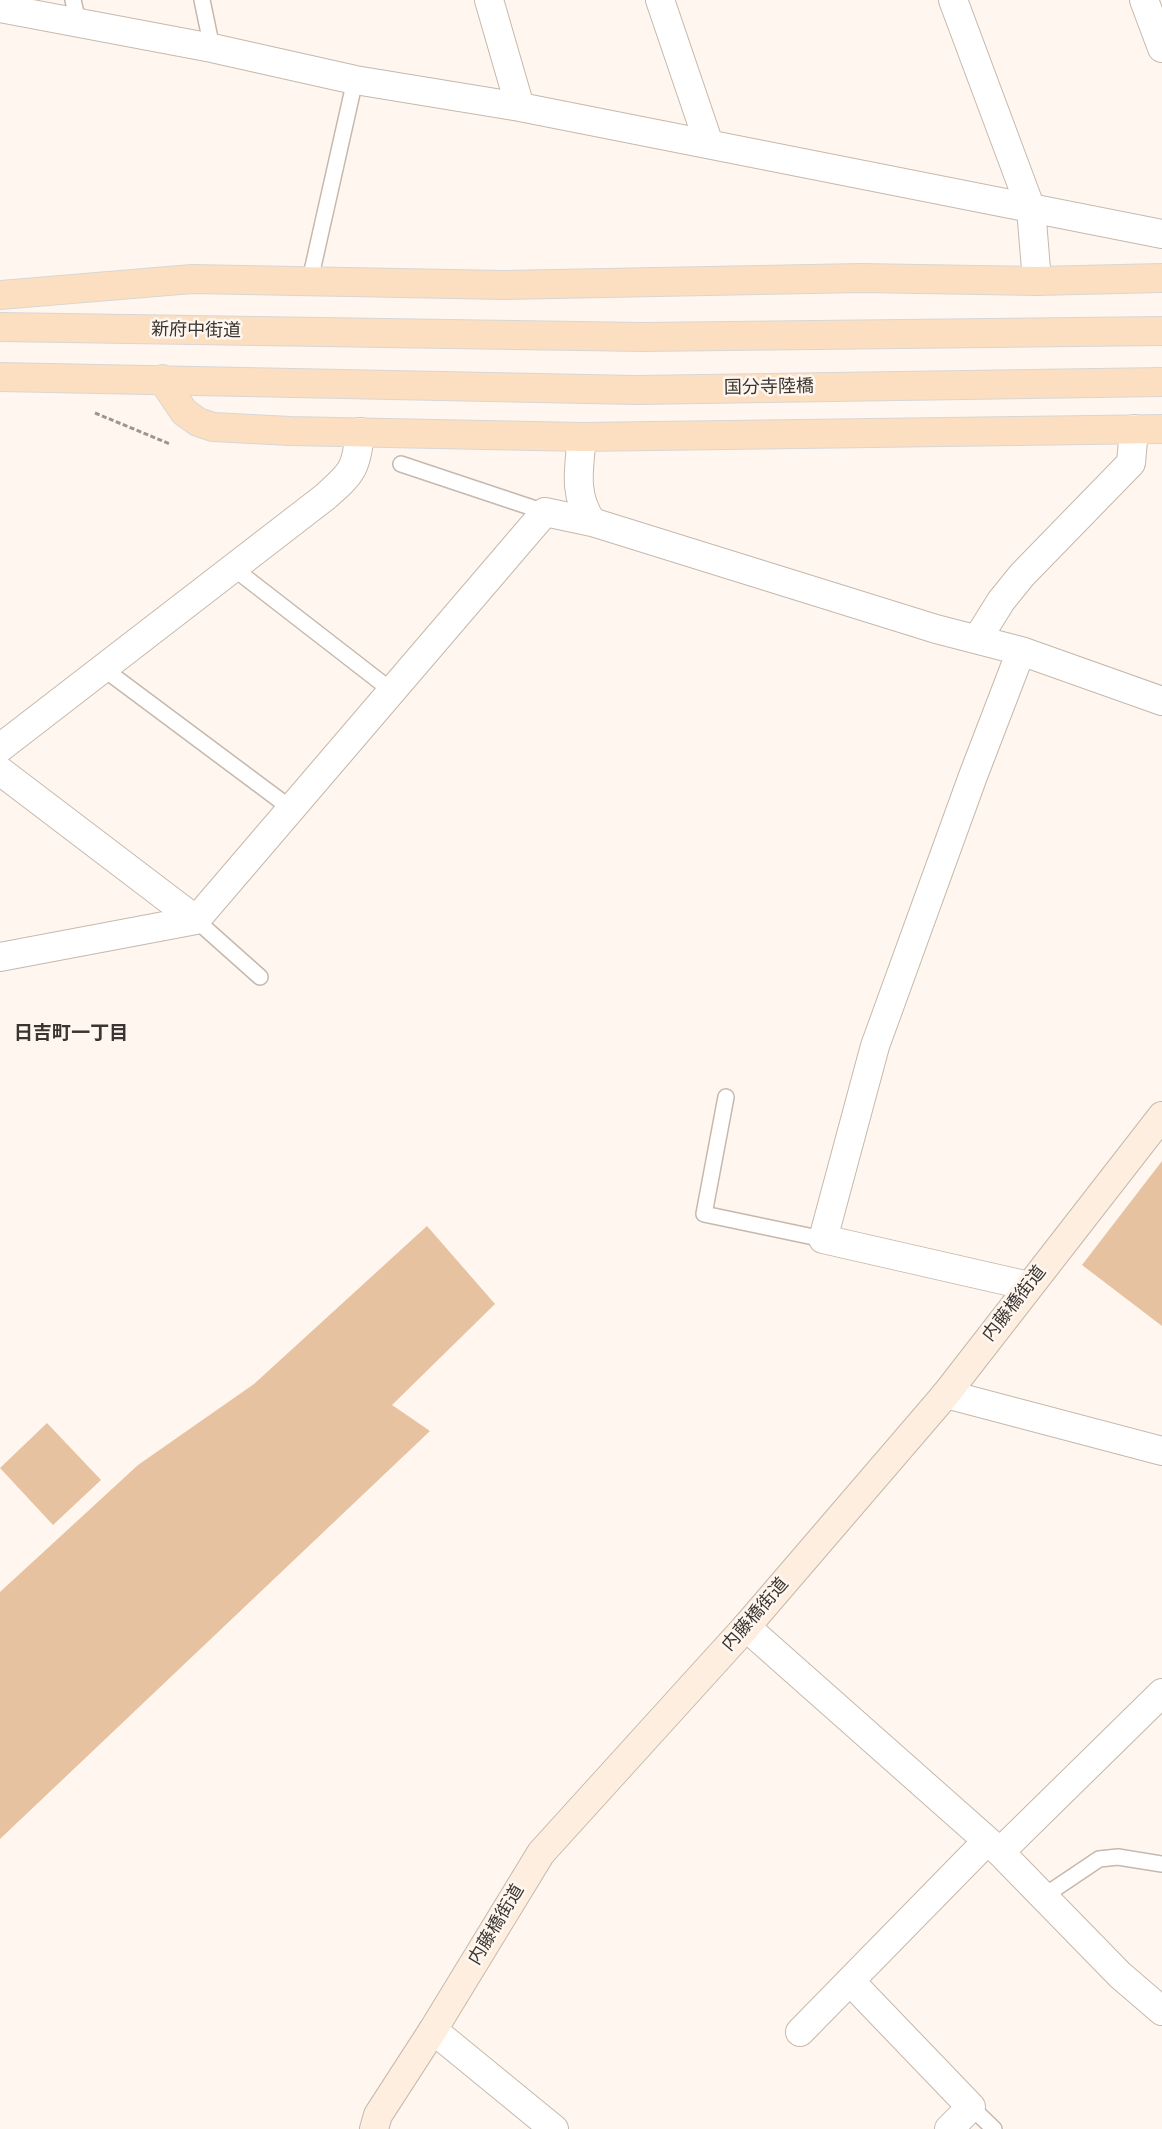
<!DOCTYPE html>
<meta charset="utf-8">
<style>
body{margin:0}
canvas{display:block;background:#fff6ef}
</style>
<canvas width="1162" height="2129"></canvas>
<script>
const g = document.querySelector('canvas').getContext('2d');
g.lineJoin = 'round';
function fillPath(path, color) { g.fillStyle = color; g.fill(path, 'evenodd'); }
function stroke(path, color, width, dash) { g.strokeStyle = color; g.lineWidth = width; g.lineCap = dash ? 'butt' : 'round'; g.setLineDash(dash || []); g.stroke(path); }
function write(font, color, halo, rows, align = 'center') {
  g.font = font + ' "Sofia Sans Condensed","Noto Sans JP",sans-serif'; g.lineWidth = 5; g.setLineDash([]); g.textBaseline = 'middle'; g.strokeStyle = halo; g.fillStyle = color; for (const [text, x, y, turn = 0] of rows) {
    g.save(); g.translate(x, y); g.rotate((+turn || 0) * Math.PI / 180); g.textAlign = isNaN(turn) ? turn : align; if (halo) g.strokeText(text, 0, 0); g.fillText(text, 0, 0); g.restore();
  }
}
const green = new Path2D(`
 M1162,1161V1326L1082,1265Z
 M427,1226L495,1304L392,1405L430,1431L0,1839V1592L138,1465L254,1384Z
 M47,1423L101,1480L53,1525L0,1468Z`);
const path = new Path2D(`
 M95,413L170,444`);
const lane = new Path2D(`
 M73,0L78,22
 M202,0L212,48
 M310,280L355,80
 M401,464L545,512
 M232,567L392,691
 M104,669L293,810
 M196,920L260,977
 M726,1097L704,1214L823,1239
 M1044,1896L1099,1859L1118,1857L1162,1864
 M971,2107L994,2129`);
const street = new Path2D(`
 M489,0L520,107
 M660,0L709,144
 M953,0L1031,209L1037,281
 M1144,0L1162,48
 M0,8L212,48L355,80L520,107L1162,234
 M582,437C579,468 573,495 592,522
 M978,638L1001,601L1022,575L1131,463L1134,429
 M1021,651L973,776L875,1046L823,1239L1029,1286
 M0,748L325,497C352,473 356,470 360,432
 M0,771L196,920
 M0,957L196,920L545,512L592,522L936,629L1021,651L1162,701
 M946,1394L1162,1451
 M746,1627L1000,1852L1120,1975L1162,2011
 M1000,1852L1162,1693
 M850,1981L971,2107L949,2129
 M433,2030L554,2129
 M800,2032L986,1842`);
const secondary = new Path2D(`
 M374,2129L378,2115L433,2030L541,1853L746,1627L946,1394L1162,1116`);
const primary = new Path2D(`
 M0,295L192,279L504,285L861,278L1037,281L1162,278
 M0,327L642,337L1162,331
 M0,377L636,390L1162,382
 M162,379L184,412L198,422L213,427L290,431L582,437L1162,429`);
const streetNames = [
 ["新府中街道",196,331,1],
 ["国分寺陸橋",769,388,-1],
 ["内藤橋街道",1015,1304,-52],
 ["内藤橋街道",756,1615,-49],
 ["内藤橋街道",497,1925,-59]
];
const neighbourhoodNames = [
 ["日吉町一丁目",71,1034]
];
fillPath(green, '#e6c2a0');
stroke(lane, '#c6b8ac', 18);
stroke(street, '#c6b8ac', 30);
stroke(secondary, '#c6b8ac', 30);
stroke(primary, '#d8d7d6', 30);
stroke(path, '#9d9690', 3, [5, 2.5]);
stroke(lane, '#fff', 15);
stroke(street, '#fff', 28);
stroke(secondary, '#feeee0', 28);
stroke(primary, '#fcdec1', 28);
write('18px', '#3a3530', '#fff6ef', streetNames);
write('bold 19px', '#3a3530', '#fff6ef', neighbourhoodNames);
</script>
